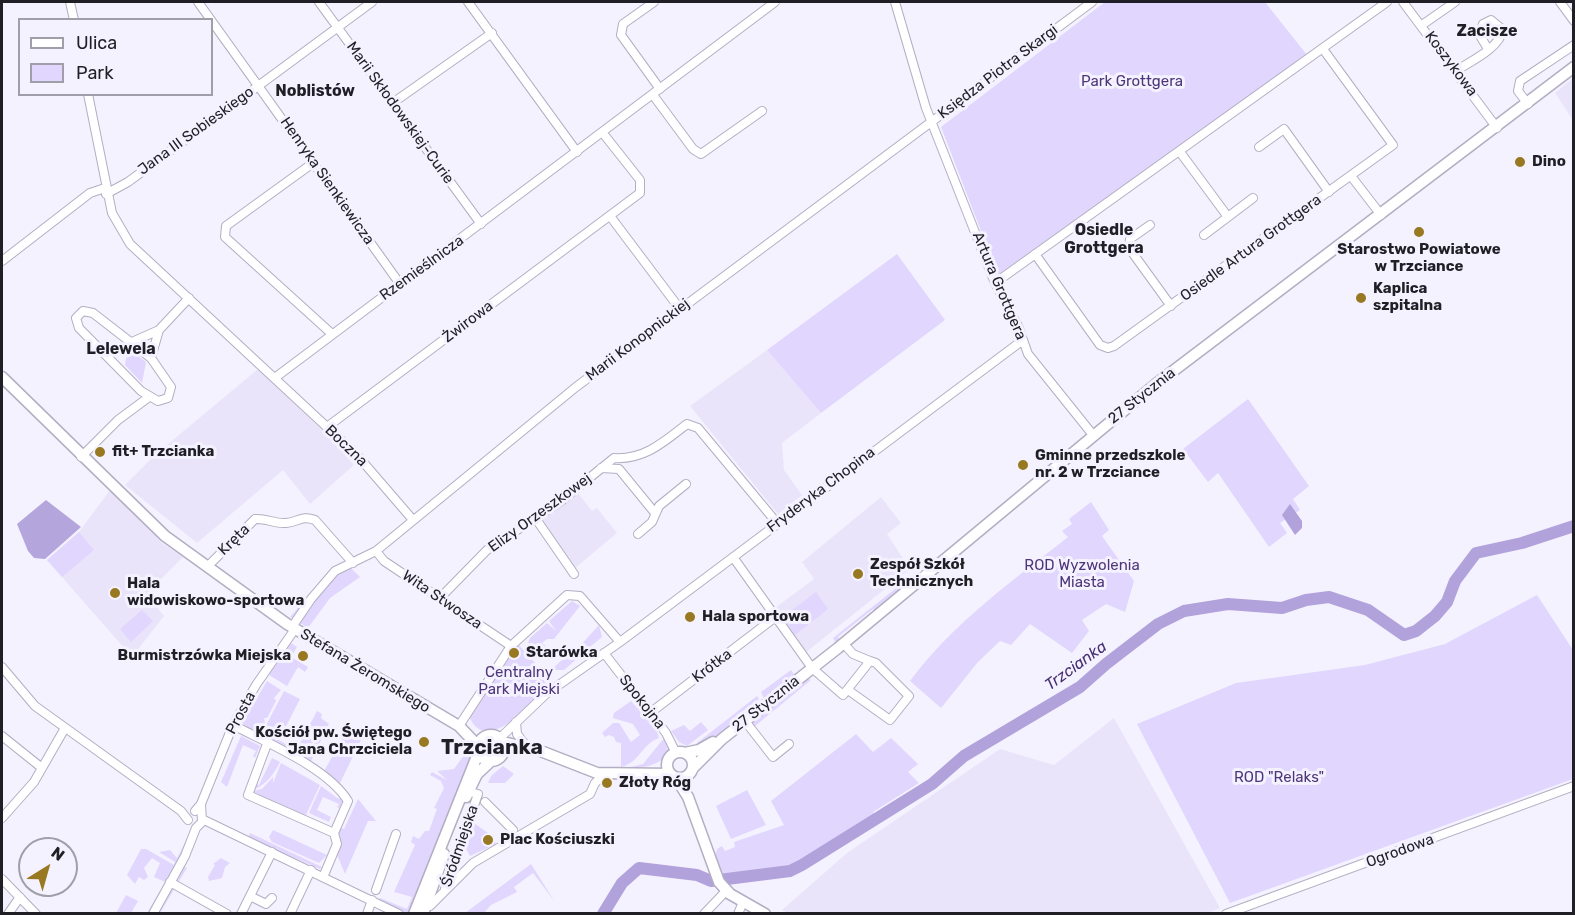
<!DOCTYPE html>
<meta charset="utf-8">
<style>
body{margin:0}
#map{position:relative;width:1575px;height:915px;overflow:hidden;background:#f5f2ff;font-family:Rubik,sans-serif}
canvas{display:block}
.frame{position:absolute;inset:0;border:3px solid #211f26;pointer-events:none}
.legend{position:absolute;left:18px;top:18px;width:195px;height:78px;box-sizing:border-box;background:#f5f2ff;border:2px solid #a09ea8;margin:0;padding:8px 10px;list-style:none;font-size:18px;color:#211f26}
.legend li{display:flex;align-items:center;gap:12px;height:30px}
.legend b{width:30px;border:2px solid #a09ea8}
.north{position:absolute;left:18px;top:837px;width:60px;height:60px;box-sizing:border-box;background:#f5f2ff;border:2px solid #a09ea8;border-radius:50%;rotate:37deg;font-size:16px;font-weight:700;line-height:24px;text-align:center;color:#211f26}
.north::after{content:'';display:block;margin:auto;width:21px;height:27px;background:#987821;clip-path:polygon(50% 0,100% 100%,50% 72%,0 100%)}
</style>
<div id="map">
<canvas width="1575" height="915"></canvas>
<div class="frame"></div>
<ul class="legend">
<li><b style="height:8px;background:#fff"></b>Ulica</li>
<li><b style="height:16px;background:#e1d6fe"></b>Park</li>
</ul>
<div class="north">N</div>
</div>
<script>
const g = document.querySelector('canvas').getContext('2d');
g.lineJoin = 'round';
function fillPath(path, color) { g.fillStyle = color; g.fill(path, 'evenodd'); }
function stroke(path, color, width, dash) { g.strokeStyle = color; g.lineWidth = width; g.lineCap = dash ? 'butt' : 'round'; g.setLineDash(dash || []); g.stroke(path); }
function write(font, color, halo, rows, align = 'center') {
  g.font = font + ' Rubik,sans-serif'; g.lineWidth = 6; g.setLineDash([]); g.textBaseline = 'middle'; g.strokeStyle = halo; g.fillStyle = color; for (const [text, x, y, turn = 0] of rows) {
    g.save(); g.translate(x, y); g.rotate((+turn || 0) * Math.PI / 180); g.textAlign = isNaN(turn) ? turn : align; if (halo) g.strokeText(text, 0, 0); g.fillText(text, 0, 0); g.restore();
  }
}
const built = new Path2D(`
 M1573,78V120L1555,93Z
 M767,350L821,413L782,443L784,470L802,495L778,514L690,406Z
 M258,369L323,431L354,465L310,504L283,470L197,543L125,485L156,454Z
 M110,490L163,544L183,557L157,583L151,599L164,616L132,657L47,560L79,532Z
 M578,493L592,511L597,508L617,533L574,569L541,520Z
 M881,497L901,523L887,534L910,569L805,653L778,619L780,614L775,608L814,579L802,562Z
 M1114,718L1220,908L1205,914H789L782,910L847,853L1000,749L1054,765Z`);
const green = new Path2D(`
 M1105,2H1265L1307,55L998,275L941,127Z
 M897,254L945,320L821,413L767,350Z
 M134,353L146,362L142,383L125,365L126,358Z
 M1248,399L1309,486L1293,499L1300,510L1280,523L1287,533L1269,547L1218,473L1208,482L1183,449Z
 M1091,502L1109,530L1102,536L1134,581L1125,612L1106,604L1082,620L1089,631L1072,653L1030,624L1011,645L1000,641L978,662L941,708L910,681C953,623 1011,582 1068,537L1062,531L1072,524L1069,519Z
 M79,532L94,550L62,577L47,560Z
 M344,561L360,577L330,598L308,628L290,617L329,572Z
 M900,585L903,591L877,613L873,609L838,637L841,641L837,645L833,638Z
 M816,592L828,609L795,635L783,617Z
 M1537,595L1573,650V779L1230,903L1137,724L1236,683L1365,665L1445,644Z
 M572,601L580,606L554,639H547L542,643L552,651L562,648L553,656L542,644L532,648L528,643L530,638L547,623L556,631L549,621Z
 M142,610L153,621L131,642L120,629Z
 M599,625L602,637L584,652L579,647Z
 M516,642L555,685C536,698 487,757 470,718L471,711Z
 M291,643L297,647L291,657L308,667L305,672L298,667L287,686L269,675Z
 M573,650L579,657L564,670H551Z
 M791,670L795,676L764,699L761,692Z
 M808,678L811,680L754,727L752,722Z
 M267,681L281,690L274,698L276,701L267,718H264L265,723L258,735L242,723Z
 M284,691L300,699L279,740L294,749L293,751L261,735Z
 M757,696L762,703L759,699L736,716L739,721L706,744L700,747L697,743Z
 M631,701L656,729L659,738C642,744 639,763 621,767V743L616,742L614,737L609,735L605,737L602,733L613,723H619L631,742L640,735L633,724L613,718L614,713Z
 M317,711L322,714L321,718L329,724L309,765L294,755Z
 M701,722L708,730L687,746L679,742L671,731L684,725L690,731Z
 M351,723L361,740L339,785L323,773Z
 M856,734L873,752L891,738L918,764L908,772L919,783L873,812L877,817L802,865L789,870L725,879L715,856L717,849L722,846L725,851L735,847L734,842L784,825L771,801Z
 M241,736L260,746L255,758L253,756L256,751L243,745L227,787L221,782Z
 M665,737L671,751C659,767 641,768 623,769L643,764Z
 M483 748a9 9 0 1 1 18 0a9 9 0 1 1-18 0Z
 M469,748L473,750L464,781L411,913H405L379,901L380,898L407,909L412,897L394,892L415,845L411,842L413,836L419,839L425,831H429L437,809L434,808L444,788L441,781L430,775L432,772L447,780L437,771L454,769Z
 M272,758L280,762C274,774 267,784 253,790L255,784L259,785Z
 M281,763L320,785L304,819C297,812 286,804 276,806L275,802V805L253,791L262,789L273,777V783Z
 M503,766L514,774L505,783H488L491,776Z
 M321,786L337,798L344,799L339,808L337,807L339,804L323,797L317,810L331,817L329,822L309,813Z
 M747,790L766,825L731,839L716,806Z
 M358,799L376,821H368L345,874L336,852L340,840L337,833L339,827L344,829Z
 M474,823L488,833L496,844L470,856L466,849Z
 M273,830L327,855L319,863L272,842L269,837Z
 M250,833L322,867L320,869L248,838Z
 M188,837L171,876L178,880L184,866L187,868L160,913H147L165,882L154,877L160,863L152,858L144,868L148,877L144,880L139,877L135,884L127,875L141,849H146L174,865L175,862L159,852L170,850L177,858Z
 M221,858L230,863L225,867L222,878L209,881L208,877L215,865L213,864Z
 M531,864L555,902L533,873L514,887L517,892L491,905L484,913H465Z
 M126,895L138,901L131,913H116Z`);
const forest = new Path2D(`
 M46,500L81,527L45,559L34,558L28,551L17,524Z`);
const water = new Path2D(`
 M1290,504L1302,521V528L1295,535L1282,515Z`);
const river = new Path2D(`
 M603,914L622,883L639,868L697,875L711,881L790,871L802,865L932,784L964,756L1080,687L1106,664L1158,624L1184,611L1228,604L1282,608L1306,600L1329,597L1368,610L1404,635L1416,631L1435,616L1447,602L1455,581L1476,553L1522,543L1574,526`);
const minor = new Path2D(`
 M70,2L74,20
 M198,2L400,284
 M319,2L481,224
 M468,2L577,152
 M654,2L623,24L621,35L660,89
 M895,2L926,108L995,283L1018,326L1028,354L1093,435
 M1403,2L1497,128
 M1560,2L1574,21
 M1422,25L1455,2
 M1457,70C1470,62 1503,46 1502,29L1491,20L1483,24L1479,34L1488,49
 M88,94L112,213L130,244L357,455L413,520
 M653,95L693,149L701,154L762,111
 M394,102L492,33
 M1528,104L1518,91L1520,81L1574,45
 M1259,147L1284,129L1329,192
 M1180,152L1228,217
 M313,163L226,226L225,237L332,334
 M1351,176L1381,215
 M106,194L128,182L372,2
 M610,216L680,309
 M1150,225L1130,239L1129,248L1171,306
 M1204,235L1253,198
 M1035,254L1100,345L1108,348L1114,346L1393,145L1323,49
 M2,261L90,193L105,188
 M995,283L1387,2
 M83,311L93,313L151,358L171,387L168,398L158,401L141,391L79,328L76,318Z
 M132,342L159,330
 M151,358L159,330L189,298
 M276,377L775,2
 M327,427L640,193V180L602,132
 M81,457L118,420L149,397
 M601,468L619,469L655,513
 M536,519L574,574
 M638,534L652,522L659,506L686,484
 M376,551L384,561L511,646
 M733,557L812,668L843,695L870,661L853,654L844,644
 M208,566L255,519C266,518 275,524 286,523C298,522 302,515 315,520L353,563
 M440,598L487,550L561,501L614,458C644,460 664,442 687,424L698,428L777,523
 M292,627L311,599L335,571L376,551L576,387L1092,2
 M604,653L666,733L676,753
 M2,667L35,706L181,811L188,820
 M848,690L890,720L909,696L876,663L870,661
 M650,713L774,618
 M745,721L773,757L789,744
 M516,722L517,734L527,747
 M233,725C267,743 328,768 348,801L334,833L337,844L324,875
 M459,726L511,646L567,595L580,596L620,642
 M2,736L42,768
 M500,738L546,694L620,642L1023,340
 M267,744L248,795L334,833
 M485,802L513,830
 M195,811L201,804L233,725L256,685L295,629
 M2,818L34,782L65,728
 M202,819L399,914
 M2,879L36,914
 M170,882L227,914
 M445,889L478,794L463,790
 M376,890L396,834
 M250,896L266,904L272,898
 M425,906H430L473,863L590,794L595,783L605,774
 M8,914L20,897
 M153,914L185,856L196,828L202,822L201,804
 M241,914L272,852
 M290,914L311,870
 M367,914L372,900
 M704,914L726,891
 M738,914L743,902
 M1226,914L1574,786`);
const major = new Path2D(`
 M2,377L165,536L287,624L459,726L478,746
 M478 748a13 13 0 1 1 26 0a13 13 0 1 1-26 0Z
 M503,742L538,750L597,773L670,774
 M667 765a13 13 0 1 1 26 0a13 13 0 1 1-26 0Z
 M685,753L699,750L713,742
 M693,768L722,739L838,648L1156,384L1574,67
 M676,778L688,797L719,882L730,894L765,914
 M466,797L477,774L491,761
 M414,914L479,751
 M423,914L444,854`);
const markers = [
 [1520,162,6,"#987821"],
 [1419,232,6,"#987821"],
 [1361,298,6,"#987821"],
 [100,452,6,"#987821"],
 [1023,465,6,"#987821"],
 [858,574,6,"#987821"],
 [115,593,6,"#987821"],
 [690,617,6,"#987821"],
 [514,653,6,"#987821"],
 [303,656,6,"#987821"],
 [424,742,6,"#987821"],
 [607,783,6,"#987821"],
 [488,840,6,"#987821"]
];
const streetNames = [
 ["Koszykowa",1451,64,53],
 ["Księdza Piotra Skargi",998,72,-37],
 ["Marii Skłodowskiej-Curie",400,113,54],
 ["Jana III Sobieskiego",196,131,-36],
 ["Henryka Sienkiewicza",327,181,55],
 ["Osiedle Artura Grottgera",1251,248,-36],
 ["Rzemieślnicza",422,268,-36],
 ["Artura Grottgera",999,286,67],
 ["Żwirowa",468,322,-37],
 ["Marii Konopnickiej",638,340,-37],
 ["27 Stycznia",1142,396,-38],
 ["Boczna",346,446,44],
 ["Fryderyka Chopina",821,490,-37],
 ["Elizy Orzeszkowej",540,513,-36],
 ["Kręta",234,540,-44],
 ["Wita Stwosza",442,600,34],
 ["Krótka",712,666,-37],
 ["Stefana Żeromskiego",365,671,31],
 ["Spokojna",642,702,52],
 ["27 Stycznia",766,704,-38],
 ["Prosta",241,713,-62],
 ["Śródmiejska",460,846,-71],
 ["Ogrodowa",1400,851,-20]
];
const parkNames = [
 ["Park Grottgera",1132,82],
 ["ROD Wyzwolenia",1082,566],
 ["Miasta",1082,583],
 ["Centralny",519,673],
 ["Park Miejski",519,690],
 ["ROD \"Relaks\"",1279,778]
];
const poiNames = [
 ["Dino",1532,162],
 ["Starostwo Powiatowe",1419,250,"center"],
 ["w Trzciance",1419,267,"center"],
 ["Kaplica",1373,289],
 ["szpitalna",1373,306],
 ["fit+ Trzcianka",112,452],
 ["Gminne przedszkole",1035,456],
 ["nr. 2 w Trzciance",1035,473],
 ["Zespół Szkół",870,565],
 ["Technicznych",870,582],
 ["Hala",127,584],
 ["widowiskowo-sportowa",127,601],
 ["Hala sportowa",702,617],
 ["Starówka",526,653],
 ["Burmistrzówka Miejska",291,656,"right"],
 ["Kościół pw. Świętego",412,733,"right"],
 ["Jana Chrzciciela",412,750,"right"],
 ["Złoty Róg",619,783],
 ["Plac Kościuszki",500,840]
];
const neighbourhoodNames = [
 ["Zacisze",1487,31],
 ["Noblistów",315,91],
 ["Osiedle",1104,230],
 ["Grottgera",1104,248],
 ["Lelewela",121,349]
];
const waterNames = [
 ["Trzcianka",1076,666,-36]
];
const districtNames = [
 ["Trzcianka",492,748]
];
fillPath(built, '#eae4fb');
fillPath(green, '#e1d6fe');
fillPath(forest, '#b5a5dd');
fillPath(water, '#b2a2db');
stroke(river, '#b2a2db', 12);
stroke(minor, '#b3aec2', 10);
stroke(major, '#b3aec2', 13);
stroke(minor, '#fff', 8);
stroke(major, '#fff', 10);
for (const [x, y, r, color] of markers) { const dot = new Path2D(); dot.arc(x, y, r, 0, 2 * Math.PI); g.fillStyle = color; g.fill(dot); stroke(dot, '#f5f2ff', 2); }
write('15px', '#211f26', '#f5f2ff', streetNames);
write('15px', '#4e367a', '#f5f2ff', parkNames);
write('bold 15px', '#211f26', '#f5f2ff', poiNames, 'left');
write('bold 16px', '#211f26', '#f5f2ff', neighbourhoodNames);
write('italic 16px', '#493074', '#f5f2ff', waterNames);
write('bold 21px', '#211f26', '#f5f2ff', districtNames);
</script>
